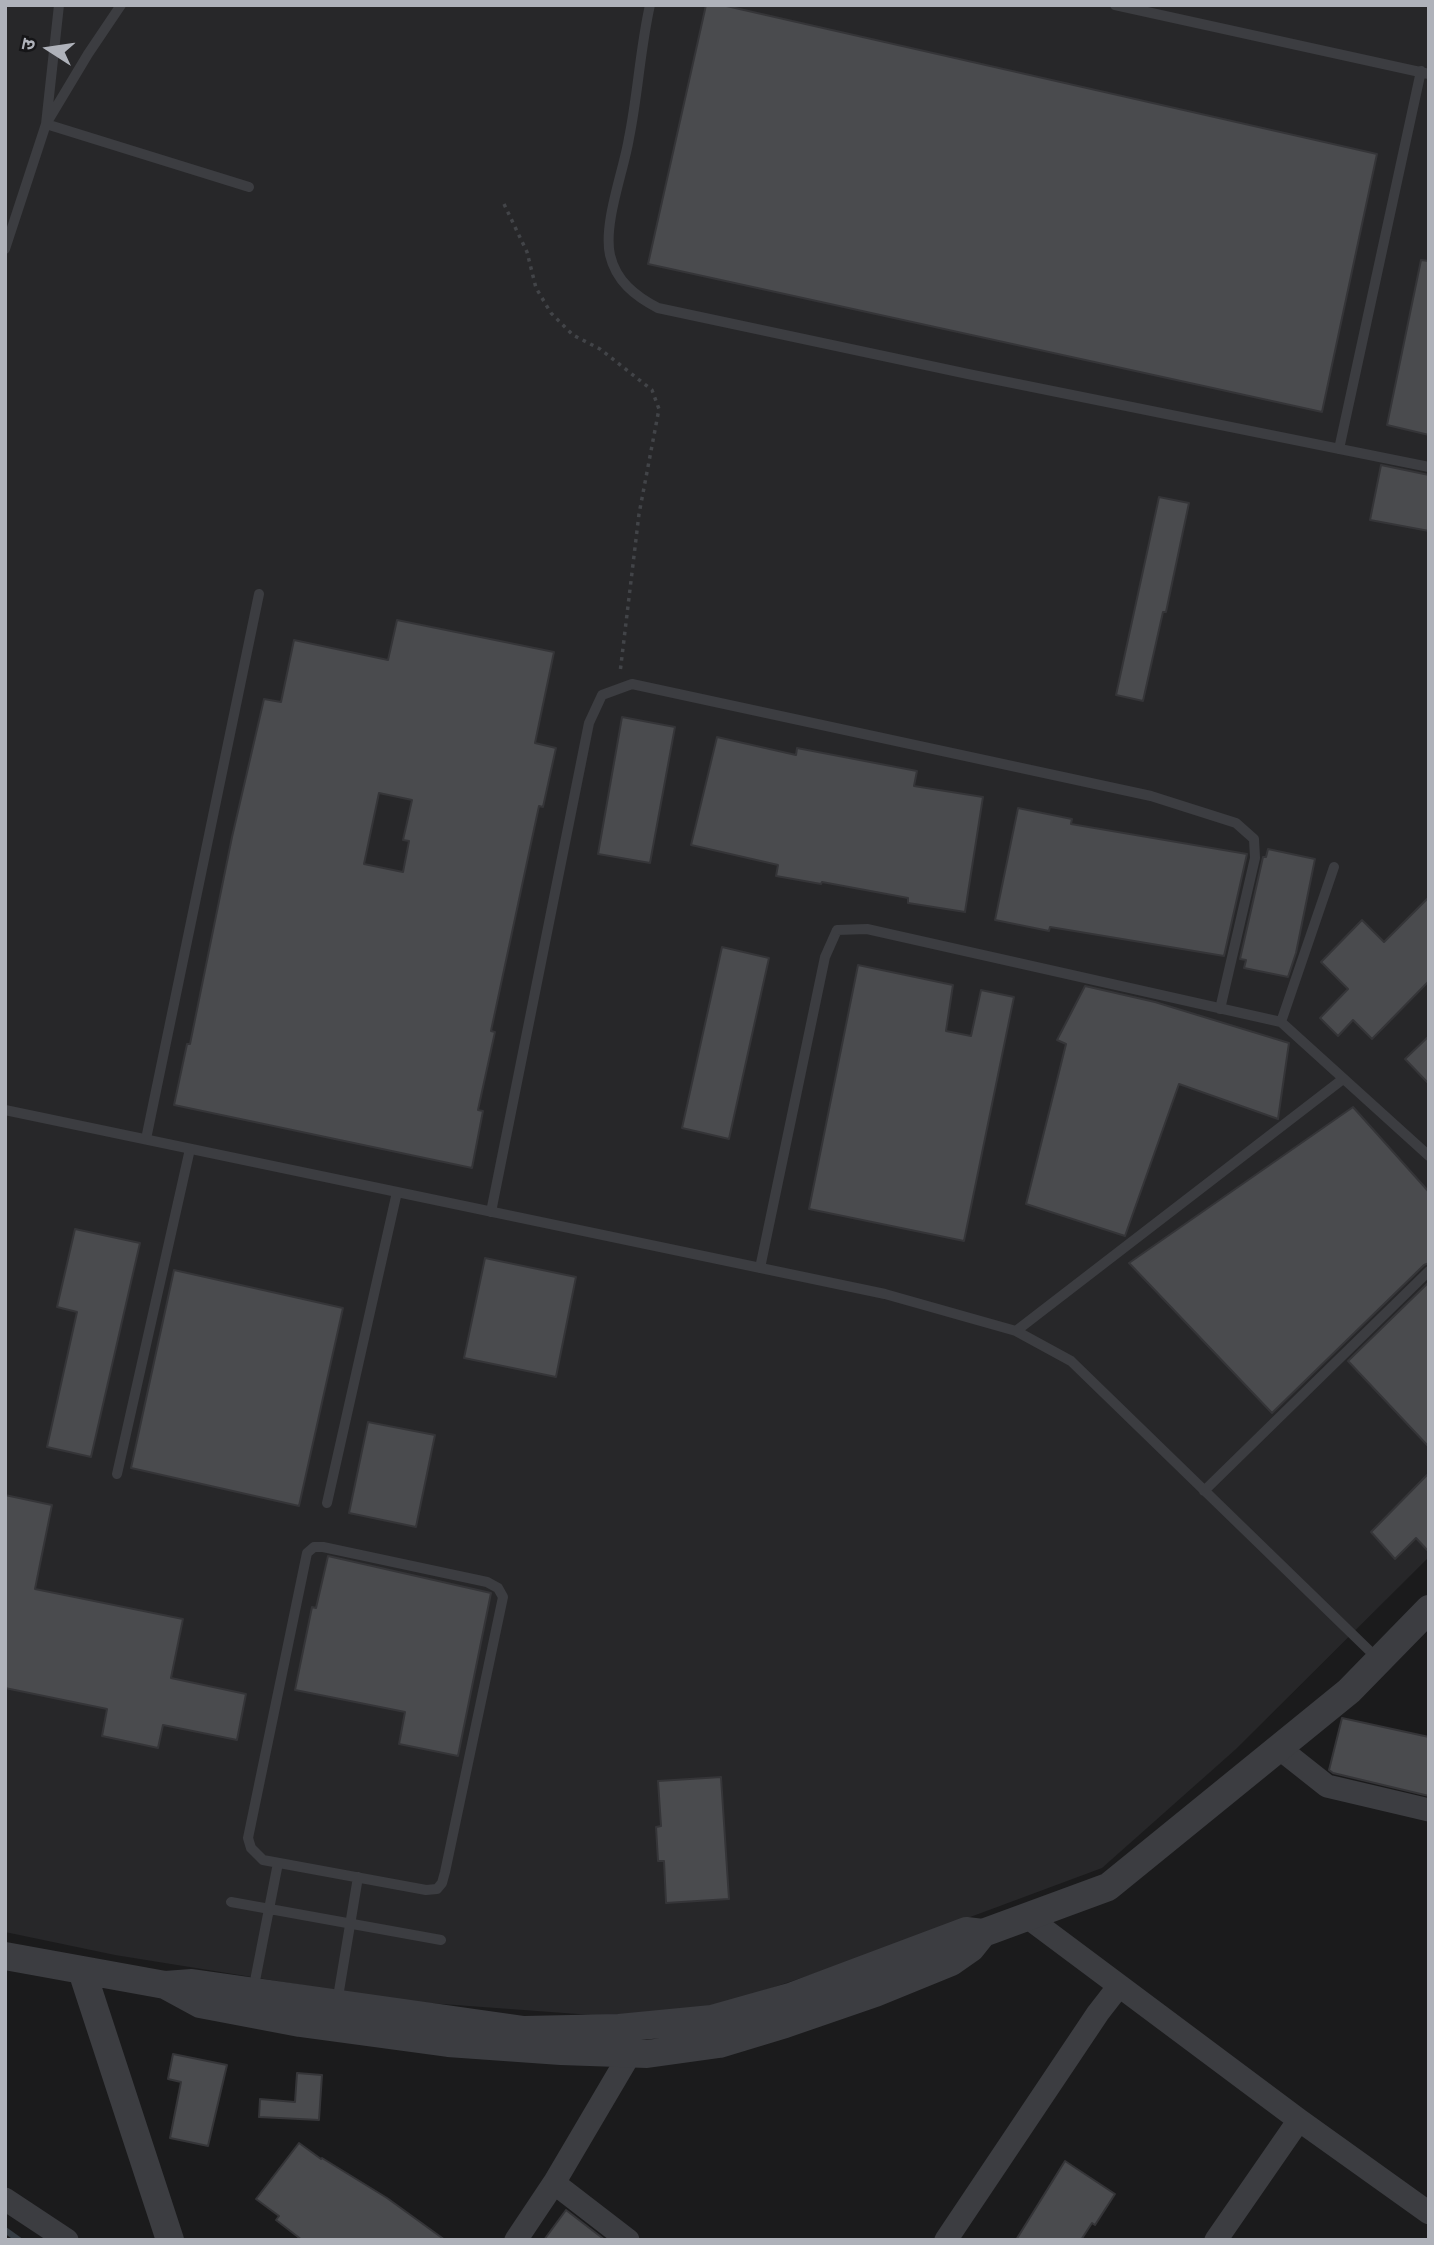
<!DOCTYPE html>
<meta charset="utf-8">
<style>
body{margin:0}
#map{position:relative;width:1434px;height:2245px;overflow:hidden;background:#1b1b1c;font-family:Signika,"Noto Sans Devanagari",sans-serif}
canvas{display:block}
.frame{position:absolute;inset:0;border:7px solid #afb2ba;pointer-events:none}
.north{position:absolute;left:14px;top:14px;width:70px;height:70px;-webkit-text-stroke:5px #151517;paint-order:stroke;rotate:282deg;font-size:19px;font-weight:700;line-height:28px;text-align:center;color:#afb2ba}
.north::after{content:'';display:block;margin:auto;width:24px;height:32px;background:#afb2ba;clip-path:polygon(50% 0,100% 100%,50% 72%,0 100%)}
</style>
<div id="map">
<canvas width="1434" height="2245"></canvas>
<div class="frame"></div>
<div class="north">उ</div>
</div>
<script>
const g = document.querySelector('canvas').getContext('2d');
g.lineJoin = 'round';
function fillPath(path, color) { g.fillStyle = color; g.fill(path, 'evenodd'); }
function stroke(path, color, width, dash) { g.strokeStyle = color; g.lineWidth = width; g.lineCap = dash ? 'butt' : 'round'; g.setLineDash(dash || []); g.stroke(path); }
const built = new Path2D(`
 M5,5H1429V1557L1236,1749L1102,1868L852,1961L673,2021L401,2001L115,1955L5,1932Z`);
const stream = new Path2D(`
 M5,2230L19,2240`);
const building = new Path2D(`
 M706,5H722L1377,154L1322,412L648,264Z
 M1421,260L1429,261V435L1387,425Z
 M1381,465L1429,475V531L1370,520Z
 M1159,497L1189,503L1166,612H1163L1143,701L1116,695Z
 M397,620L554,652L535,743L556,748L543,807L539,806L491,1031L495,1032L478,1110L483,1111L472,1168L174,1105L187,1044H190L232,837L264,699L281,702L294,640L388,660ZM379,793L412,800L403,840L409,841L403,872L364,864Z
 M622,717L675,727L650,863L598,854Z
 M717,737L796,755L797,748L917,771L914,786L983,797L965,912L908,903V898L822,882L821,884L776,876L778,865L691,845Z
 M1018,808L1072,819L1071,824L1247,854L1224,956L1050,927L1049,931L995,920Z
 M1268,849L1315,859L1296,953L1288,977L1244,968L1246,960L1240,959L1263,857H1266Z
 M1429,897V981L1372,1039L1353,1020L1338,1036L1320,1018L1348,989L1321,962L1362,920L1384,942Z
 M722,947L769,958L729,1139L682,1128Z
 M858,965L953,985L946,1031L971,1036L981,990L1014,997L964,1241L809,1209Z
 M1085,986L1155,1002L1289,1043L1278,1119L1179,1084L1125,1236L1026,1204L1066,1044L1057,1040Z
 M1429,1036V1084L1405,1059Z
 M1353,1107L1429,1192V1263L1424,1265L1272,1413L1129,1263Z
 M75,1229L140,1243L91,1457L47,1447L77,1312L57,1307Z
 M485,1258L576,1277L556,1377L464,1358Z
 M174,1270L343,1308L299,1506L131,1468Z
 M1429,1282V1447L1348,1361Z
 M368,1422L435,1435L416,1527L349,1513Z
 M1429,1473V1552L1416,1538L1395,1559L1371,1532Z
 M5,1495L52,1505L35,1589L183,1619L171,1678L246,1694L237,1740L163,1725L158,1748L102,1736L107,1709L5,1688Z
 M328,1556L491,1593L458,1756L399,1744L405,1712L295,1690L312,1607L316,1608Z
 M1342,1718L1429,1737V1796L1333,1773L1329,1770Z
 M721,1777L729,1899L666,1903L664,1861H658L656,1827L661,1826L658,1781Z
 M173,2054L227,2065L208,2146L170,2138L181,2082L168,2079Z
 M297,2073L322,2075L319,2120L259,2117L260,2099L295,2102Z
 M299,2143L321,2159L322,2158L387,2198L445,2240H302L276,2220L279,2216L256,2199Z
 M1065,2161L1115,2194L1095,2225L1092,2223L1081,2240H1016Z
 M566,2210L605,2240H544Z`);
const path = new Path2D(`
 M504,204L527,252L536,288L551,313L573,335L600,349L652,390L659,409L639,514L620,673`);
const service = new Path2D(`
 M59,5L46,124L249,187
 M650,5C640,49 638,94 629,138C624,170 603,223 610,255C616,281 635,296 658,308L968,374L1429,467
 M1115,5L1429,74
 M5,249L46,124L88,54L121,5
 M1339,449L1421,71
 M1281,1022L1334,867
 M5,1110L885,1294L1016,1331L1071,1361L1379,1660
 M146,1139L259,594
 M491,1212L589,723L602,695L632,684L1151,796L1236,823L1254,839L1255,858L1220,1009
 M760,1268L825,957L837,930L867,929L1281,1022L1429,1156
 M1016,1331L1343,1079
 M117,1474L190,1149
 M1204,1491L1429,1271
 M327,1503L397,1192
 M314,1547H323L487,1582L498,1588L503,1597L445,1872L442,1883L437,1889L426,1890L263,1860L251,1848L248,1838L307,1553Z
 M231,1902L441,1940
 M253,1991L278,1863
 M337,2003L358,1877`);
const minor = new Path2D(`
 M1279,1748L1327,1786L1429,1810
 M1026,1916L1299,2120L1429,2213
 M554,2183L628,2240
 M5,2199L67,2240
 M516,2240L554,2183L630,2054
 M946,2240L1098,2013L1119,1986
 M1216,2240L1299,2120`);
const tertiary = new Path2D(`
 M5,1956L165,1985L192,1983L524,2030L619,2028L712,2019L790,1997L966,1931L983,1933
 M82,1971L170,2240
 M165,1985L200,2004L300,2023L448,2043L561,2051L647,2054L719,2044L785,2024L875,1993L951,1962L971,1948L983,1933L1108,1887L1349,1691L1429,1609`);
fillPath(built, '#272729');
stroke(stream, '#363d44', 6);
fillPath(building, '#4a4b4e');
stroke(building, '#353538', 2);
stroke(path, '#424448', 3.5, [3.5, 5]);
stroke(service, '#3c3d41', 10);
stroke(minor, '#3c3d41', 23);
stroke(tertiary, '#3c3d41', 28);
</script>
